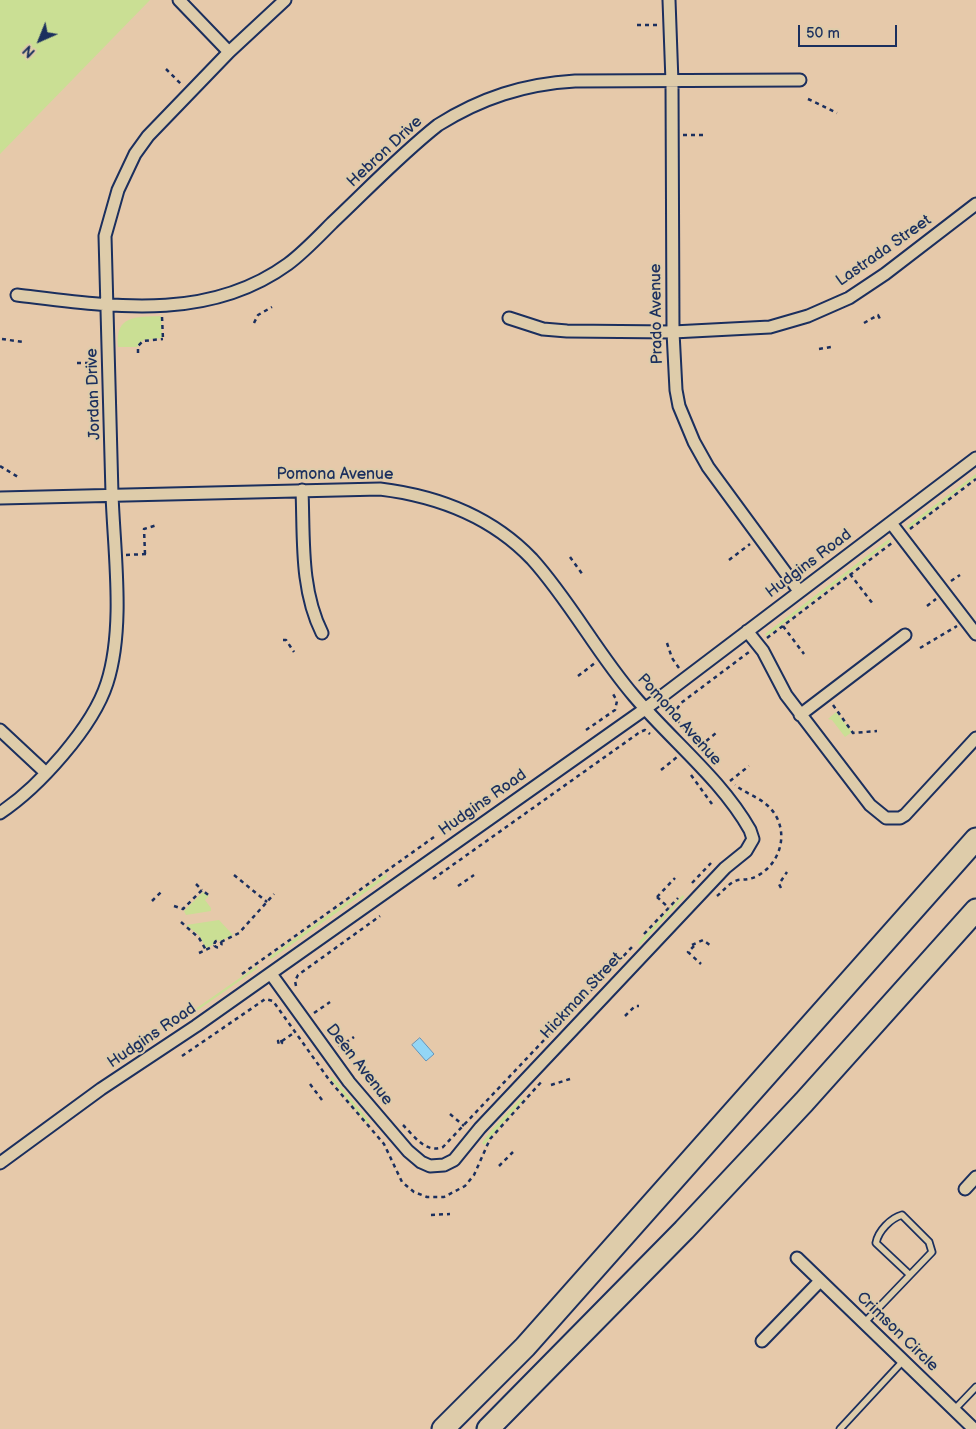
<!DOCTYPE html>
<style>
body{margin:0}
#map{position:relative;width:976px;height:1429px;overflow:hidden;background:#e6c9aa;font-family:"Balsamiq Sans",sans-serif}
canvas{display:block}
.north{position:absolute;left:15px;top:15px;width:50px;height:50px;-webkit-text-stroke:4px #deccaa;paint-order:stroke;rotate:224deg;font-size:14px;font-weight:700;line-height:20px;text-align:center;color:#1b2f5e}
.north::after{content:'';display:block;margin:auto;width:18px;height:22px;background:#1b2f5e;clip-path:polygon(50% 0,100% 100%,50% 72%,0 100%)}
.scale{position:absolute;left:798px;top:25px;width:99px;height:22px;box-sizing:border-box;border:2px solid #1b2f5e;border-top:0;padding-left:6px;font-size:15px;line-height:18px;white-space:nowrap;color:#1b2f5e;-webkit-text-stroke:4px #deccaa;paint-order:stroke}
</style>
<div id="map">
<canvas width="976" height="1429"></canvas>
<div class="north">N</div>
<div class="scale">50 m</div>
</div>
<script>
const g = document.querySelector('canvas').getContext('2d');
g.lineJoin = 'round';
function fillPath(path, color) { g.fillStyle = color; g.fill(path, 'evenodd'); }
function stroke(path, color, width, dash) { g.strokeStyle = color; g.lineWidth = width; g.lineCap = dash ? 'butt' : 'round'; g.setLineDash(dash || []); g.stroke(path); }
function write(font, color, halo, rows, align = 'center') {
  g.font = font + ' "Balsamiq Sans",sans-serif'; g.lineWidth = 4; g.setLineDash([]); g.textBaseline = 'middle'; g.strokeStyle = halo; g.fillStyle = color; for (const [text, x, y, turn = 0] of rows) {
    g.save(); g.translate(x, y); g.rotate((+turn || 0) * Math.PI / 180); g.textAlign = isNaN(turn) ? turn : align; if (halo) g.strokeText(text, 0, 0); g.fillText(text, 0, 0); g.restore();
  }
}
const green = new Path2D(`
 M0,0H150L0,154Z
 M161,316L162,338L143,340L137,347H118C115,315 135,317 161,316Z
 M976,474V477L908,529L907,526Z
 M889,539L891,541L767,636L765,634Z
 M836,712L852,732L845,737L832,720L828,719Z
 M386,874L387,877L271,959L269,957Z
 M203,892L209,896L205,900L211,908V911L186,915L184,911Z
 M683,895L684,897L640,945L638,943Z
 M219,920L233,935L221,941L215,940L213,945L206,948L199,935L186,925Z
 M257,966L258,968L182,1021L181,1019Z
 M332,1076L370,1122L368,1124L330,1078Z
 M521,1098L523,1100L484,1145L482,1143L490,1132Z`);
const water = new Path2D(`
 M420,1038L434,1054L426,1061L412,1045Z`);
const path = new Path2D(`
 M637,25H658
 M166,69L181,84
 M808,99L837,113
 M683,135H706
 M162,317L163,339
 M254,323L258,315L272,307
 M864,323L878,315L880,319
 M2,339L23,342
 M819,349L831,347
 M138,353V346L143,341L163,339
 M77,363H98
 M0,466L18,477
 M910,529L976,479
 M145,554L144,529L157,525
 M126,555L147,554
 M570,557L583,575
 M729,560L750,544
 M850,574L873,604
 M951,581L960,575
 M927,606L936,599
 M783,626L804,654
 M767,638L892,543
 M283,640H286L294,652
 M667,643L672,658L679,668
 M920,648L957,626
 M578,676L595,663
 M833,705L853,733L877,731
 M586,730L615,710L617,701L613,694
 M700,746L716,733
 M717,764L677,720L674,713L681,703L749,652
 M661,770L677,757
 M691,775L712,804
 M730,781L749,766
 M234,875L267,902
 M433,879L640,732L645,730L650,734
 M692,883L711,863
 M196,884L202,890
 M458,886L474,875
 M781,888L779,884L787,872
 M717,896C723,891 730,882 738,880C745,879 750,880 757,876C782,863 790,829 770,808C760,797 746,794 735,785
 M657,897L675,878
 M657,897L669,908
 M152,901L161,892
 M174,906L183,909L202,890L211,897
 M181,922L199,938L206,950
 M644,934L678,898
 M214.5 944a3.5 3.5 0 1 1 7 0a3.5 3.5 0 1 1-7 0Z
 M221,942L239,933L274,894
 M692,945L703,940L711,946
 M694,946L688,952L701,964
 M199,953L214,946
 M242,974L434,837
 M296,986L295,981L298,975L380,916
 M314,1013L330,1002
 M625,1016L635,1006H639
 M281,1040L282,1043L279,1045L278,1041Z
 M282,1041L295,1032
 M339,1047L354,1037
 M182,1056L261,1002L265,999L273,1001L330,1081L384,1144L402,1182L414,1192L427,1197H444L465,1186L474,1175L490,1139L543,1080
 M310,1084L322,1100
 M551,1085L570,1079
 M450,1114L464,1126
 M403,1125C414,1136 426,1154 443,1147L632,947
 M499,1166L513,1152
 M431,1215L450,1214`);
const service = new Path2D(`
 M864,1323L932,1252L929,1242L902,1215C891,1218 878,1231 876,1243L910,1275
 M954,1410L976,1387
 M840,1429L903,1361`);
const minor = new Path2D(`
 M179,0L229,52
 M669,0L672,82L673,332L676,390L679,406L694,442L708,467L799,591
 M17,295C109,306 207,323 288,264C304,252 318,237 332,223C367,190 400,155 438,125C481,98 524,84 575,81L800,80
 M509,318L543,329L567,331L673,332L770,327L808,316L849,298L885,274L976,204
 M302,490C304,538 300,589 322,633
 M0,498L380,489C437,496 491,516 532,559C570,601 597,653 634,696C672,741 721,779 750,830L753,839L746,851L725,868L480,1128L454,1160L444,1165L430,1166L421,1162L408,1151L349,1082L271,974
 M891,523L976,634
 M747,631L763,651L786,695L870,805L886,818H900L905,815L976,738
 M800,715L905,635
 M0,730L45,772
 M0,813C39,787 93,727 107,683C125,627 114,552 112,494C110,408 108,322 105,236L118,190L135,154L148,136L229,52L285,0
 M0,1163L101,1089L196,1026L645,709L976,458
 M965,1189L976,1177
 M797,1258L974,1429
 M762,1341L820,1281`);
const motorway = new Path2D(`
 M443,1429L525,1347L976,839
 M488,1429L684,1230L804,1102L976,910`);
const streetNames = [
 ["Hebron Drive",385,152,-43],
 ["Lastrada Street",884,251,-35],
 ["Prado Avenue",657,314,-91],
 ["Jordan Drive",94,394,-92],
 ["Pomona Avenue",335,475],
 ["Hudgins Road",809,564,-37],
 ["Pomona Avenue",679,720,48],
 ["Hudgins Road",483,803,-35],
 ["Hickman Street",582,996,-47],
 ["Hudgins Road",152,1036,-34],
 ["Deen Avenue",359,1065,52],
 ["Crimson Circle",897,1332,44]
];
fillPath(green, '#cadf94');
fillPath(water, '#93d6f5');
stroke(water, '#6393b9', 1);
stroke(service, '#1b2f5e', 9);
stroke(minor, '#1b2f5e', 15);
stroke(motorway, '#1b2f5e', 25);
stroke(path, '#1b2f5e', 2.5, [4, 4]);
stroke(service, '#deccaa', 5.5);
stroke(minor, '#deccaa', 11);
stroke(motorway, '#deccaa', 21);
write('16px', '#1b2f5e', '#deccaa', streetNames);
</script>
